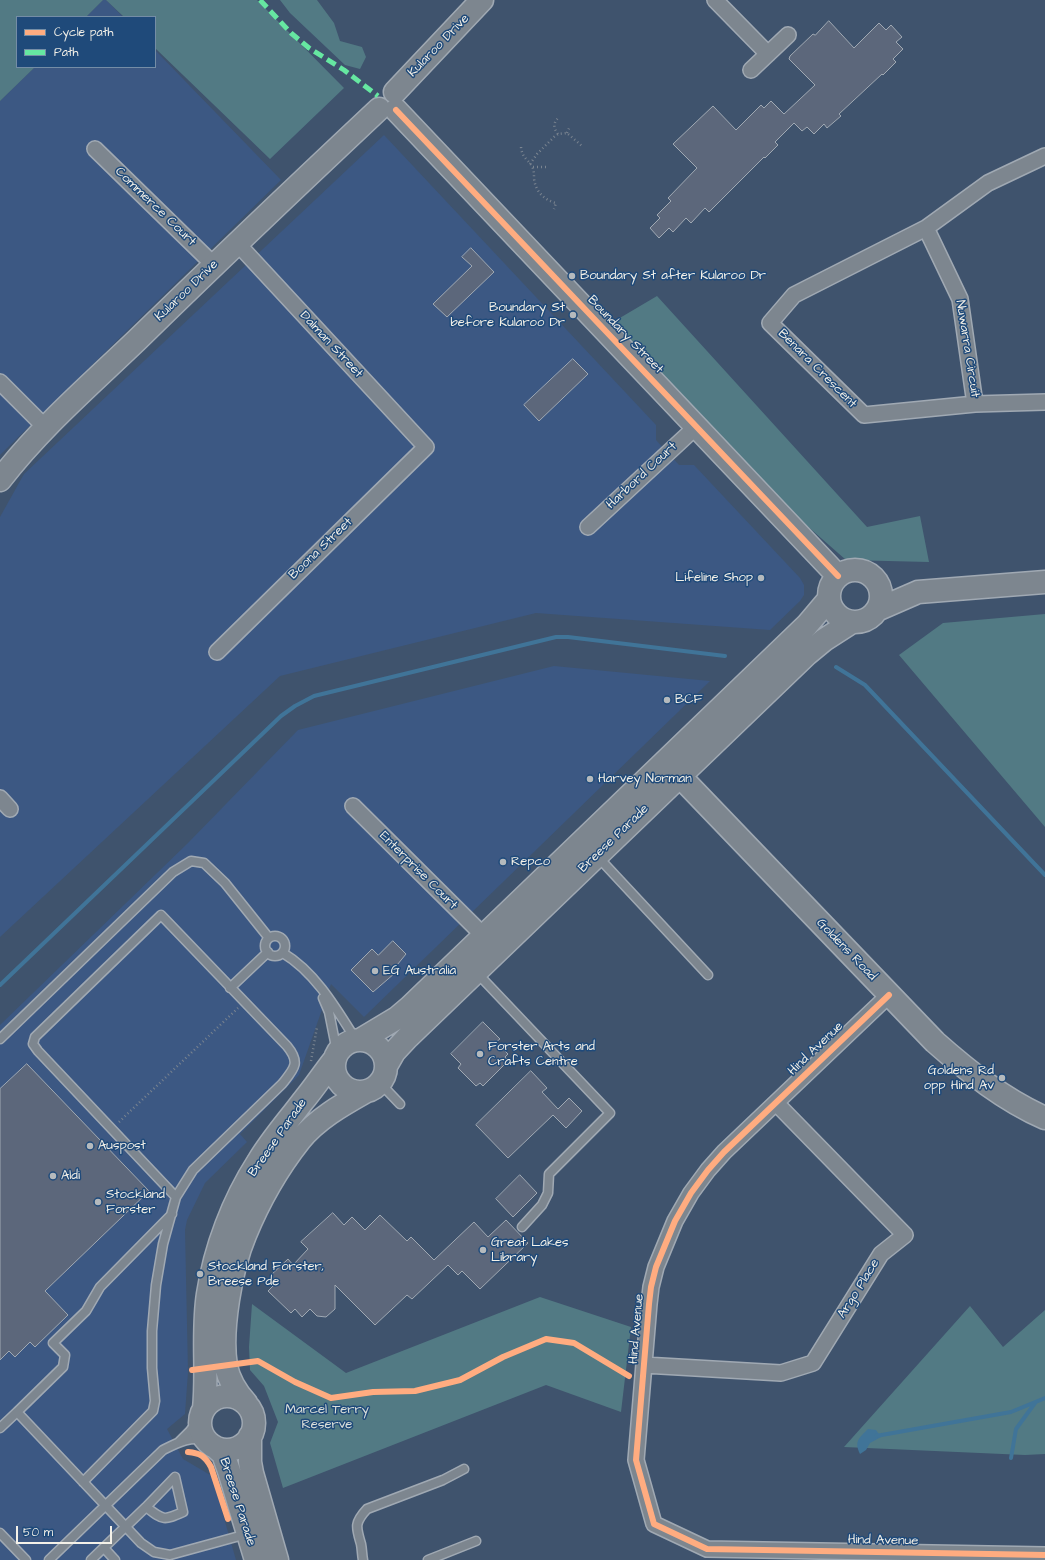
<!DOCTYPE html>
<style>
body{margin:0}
#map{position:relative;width:1045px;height:1560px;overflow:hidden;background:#3f536d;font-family:"Architects Daughter",sans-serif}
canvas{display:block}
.legend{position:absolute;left:16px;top:16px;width:140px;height:52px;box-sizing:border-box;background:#1f4a7a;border:1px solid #748da6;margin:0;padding:5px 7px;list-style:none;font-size:12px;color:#f4f1e8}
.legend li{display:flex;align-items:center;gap:8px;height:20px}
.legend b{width:20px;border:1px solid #748da6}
.scale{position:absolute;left:16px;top:1526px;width:96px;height:18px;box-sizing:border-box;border:2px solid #f4f1e8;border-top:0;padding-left:5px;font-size:12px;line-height:14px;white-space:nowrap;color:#f4f1e8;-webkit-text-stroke:3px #1f4a7a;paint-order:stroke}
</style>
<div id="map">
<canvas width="1045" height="1560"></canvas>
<ul class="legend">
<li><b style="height:5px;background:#ffac80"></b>Cycle path</li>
<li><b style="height:5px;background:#66e7a1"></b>Path</li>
</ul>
<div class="scale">50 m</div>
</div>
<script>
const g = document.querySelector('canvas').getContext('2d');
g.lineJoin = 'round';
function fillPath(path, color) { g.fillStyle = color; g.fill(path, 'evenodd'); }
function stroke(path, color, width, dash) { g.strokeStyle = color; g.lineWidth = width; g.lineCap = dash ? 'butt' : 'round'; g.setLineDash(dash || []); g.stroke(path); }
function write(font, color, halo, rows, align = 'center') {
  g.font = font + ' "Architects Daughter",sans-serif'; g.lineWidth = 3; g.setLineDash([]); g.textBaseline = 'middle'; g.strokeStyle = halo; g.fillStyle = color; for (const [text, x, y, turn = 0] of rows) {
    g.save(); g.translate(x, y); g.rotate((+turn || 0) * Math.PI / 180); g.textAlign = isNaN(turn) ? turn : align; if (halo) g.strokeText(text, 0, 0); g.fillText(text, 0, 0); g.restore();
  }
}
const built = new Path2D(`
 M103,0H106L123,17H86Z
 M155,50L281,180L0,455V101L35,67H155Z
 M384,135L656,425V440L679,465H694L800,578L804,585V595L800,601L770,630L536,613L280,676L0,937V517L24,474Z
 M554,666L710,681L364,1017L331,984L299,1075L240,1134L247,1142L205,1183L187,1220L185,1230L188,1372L185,1414L167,1429L183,1459L212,1476L236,1560H0V1025L188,843L298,730Z`);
const green = new Path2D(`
 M0,0H103L86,17H17V67H35L0,101Z
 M106,0H257L344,88L270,159L155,48V17H124Z
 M280,0H317L334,23L340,41L362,47L366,57L360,69L345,65L290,13Z
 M657,296L867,527L920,516L929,562L846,560L805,524L613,322Z
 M1045,614V827L899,655L943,623Z
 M540,1297L631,1327L621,1412L546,1385L283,1488L270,1443L278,1422L264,1386L250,1370L249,1347L252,1304L346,1373Z
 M970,1306L1003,1347L1045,1310V1454L1025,1455L844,1447Z`);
const water = new Path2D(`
 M868,1429L876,1430L881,1437L870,1443L866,1450L860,1454C854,1441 859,1438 868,1429Z`);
const stream = new Path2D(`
 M836,667L865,685L1045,875
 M0,985L281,716L295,706L314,696L556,637H568L725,656
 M876,1436L1011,1412L1045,1398
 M1011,1458L1016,1429L1035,1403`);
const building = new Path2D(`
 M829,21L854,48L879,23L886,30L891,25L902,37L896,42L903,49L893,59L896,62L883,75L882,74L839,114L841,116L827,128L824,124L814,134L807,127L802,131L794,123L775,142L778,145L765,158L764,157L709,212L705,208L691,223L686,218L673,232L669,228L659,238L650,228L660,218L657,215L671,201L668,198L697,168L673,144L713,106L736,130L761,105L764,108L771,101L784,114L815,85L789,59L790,56L813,34L815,35Z
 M471,248L494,272L447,317L433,304L472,266L462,257Z
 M573,359L588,374L539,421L524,405Z
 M393,941L406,954L393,970L395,973L373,992L351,970L372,949L378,955Z
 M483,1022L500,1039L496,1042L508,1054L505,1057L508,1061L483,1086L480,1083L476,1086L458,1068L461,1064L451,1054Z
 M27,1064L149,1191L45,1291L68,1315L35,1347L30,1342L15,1357L9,1351L0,1360V1089Z
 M531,1071L547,1088L542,1092L558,1109L569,1098L582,1111L566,1128L553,1115L508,1158L476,1125Z
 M520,1175L537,1193L513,1217L496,1199Z
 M333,1213L344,1225L352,1217L365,1230L380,1215L407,1241L411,1237L434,1260L474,1222L488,1237L506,1220L528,1243L480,1289L462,1271L458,1275L448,1265L412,1299L407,1295L375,1325L335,1285V1309L326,1317L317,1316L310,1309L302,1317L295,1309L291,1313L268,1291L277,1282L270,1276L288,1259L293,1265L308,1249L301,1242Z`);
const path = new Path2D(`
 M567,133L570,126
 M558,134C553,128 553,121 560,117
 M521,147C522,157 527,159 532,166C534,170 534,174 534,178C535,191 544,200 556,203L554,209
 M530,164L537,154L554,137L558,134L567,133L582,146
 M533,167H546
 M311,1061L317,1027
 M119,1122L238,1008`);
const lane = new Path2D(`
 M598,857L708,975
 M265 946a10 10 0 1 1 20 0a10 10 0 1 1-20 0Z
 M283,953C315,972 336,1008 356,1040
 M477,973L610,1113L549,1174L548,1193L542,1205L522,1227
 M230,988L268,952
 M323,998L329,1012L337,1052
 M0,1039L173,872L191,861L204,863L225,883L269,938
 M380,1083L400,1104
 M17,1412L63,1367L65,1355L53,1343L86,1311L100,1287L172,1214
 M0,1428L17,1412L141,1543L154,1552L170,1555L247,1534
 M179,1442L190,1431L201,1417
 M83,1482L153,1411L155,1401L152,1368V1331L156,1285L163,1244L176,1197L193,1170L282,1084C294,1069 301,1063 287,1046L161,915L35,1037L33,1044L38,1051L176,1197
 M0,1533L26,1560
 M104,1548L115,1560
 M49,1560L163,1450C177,1443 192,1435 207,1441
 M91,1560L146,1507L175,1477L183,1512C163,1521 163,1520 146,1507
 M363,1560C362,1555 362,1549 361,1544C356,1527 354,1523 367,1509L443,1480L464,1469
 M428,1560L476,1541`);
const street = new Path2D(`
 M715,0L768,54
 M751,70L788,35
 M95,149L214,265
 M926,228L794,295L770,323L864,415L975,404L1045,402
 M0,382L45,427
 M975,404L960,299L926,228L988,183L1045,156
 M588,527L697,426
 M217,652L426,447L237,243
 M0,798L10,809
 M353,806L483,935
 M889,995L724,1152L708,1170L691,1193L675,1221L656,1267L651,1287L649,1304L636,1460L654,1524L707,1549L1045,1555
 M644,1365L781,1373L813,1363L881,1254L905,1235L776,1103`);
const secondary = new Path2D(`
 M395,92L482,0
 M396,110L838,576
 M0,480C40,428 90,385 137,340C217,262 298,185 379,109
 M829 596a26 26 0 1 1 52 0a26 26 0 1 1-52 0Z
 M879,609L918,592L1045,582
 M670,766L935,1042C969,1072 1004,1100 1045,1118
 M362,1039L397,1018L410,1007L807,625L829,599
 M334 1066a26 26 0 1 1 52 0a26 26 0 1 1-52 0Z
 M386,1066L394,1052L407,1038L807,654L824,640L852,622
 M200 1423a27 27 0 1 1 54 0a27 27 0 1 1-54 0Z
 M246,1403C236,1392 229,1381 226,1366C220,1331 231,1268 245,1235C259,1201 277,1169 300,1140C317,1119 342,1105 365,1092
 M204,1409C208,1371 202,1332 208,1294C215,1248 233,1201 258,1162C271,1140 288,1121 303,1101C314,1088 323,1074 334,1060
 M250,1436V1462L252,1473L277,1560
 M215,1447L223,1454L229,1471L256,1560`);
const quiet = new Path2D(`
 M260,0L291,33L309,48L344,70L378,96`);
const cycleway = new Path2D(`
 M396,110L838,576
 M889,995L724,1152L708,1170L691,1193L675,1221L656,1267L651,1287L649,1304L636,1460L654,1524L707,1549L1045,1555
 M192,1370L258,1361L295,1382L331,1398L373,1392L415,1391L460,1380L503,1357L546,1339L574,1343L629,1376
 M188,1452C200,1453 205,1456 211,1467L228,1519`);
const markers = [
 [572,276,4,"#b5babd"],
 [573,315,4,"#b5babd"],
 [761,578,4,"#b5babd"],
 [667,700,4,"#b5babd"],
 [590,779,4,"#b5babd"],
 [503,862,4,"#b5babd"],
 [375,971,4,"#b5babd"],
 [480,1054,4,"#b5babd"],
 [1002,1078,4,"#b5babd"],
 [90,1146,4,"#b5babd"],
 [53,1176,4,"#b5babd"],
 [98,1202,4,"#b5babd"],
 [483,1250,4,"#b5babd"],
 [200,1274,4,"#b5babd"]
];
const streetNames = [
 ["Kularoo Drive",439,46,-46],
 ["Commerce Court",155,207,44],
 ["Kularoo Drive",187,291,-44],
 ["Boundary Street",625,335,46],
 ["Dalman Street",331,345,47],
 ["Nuwarra Circuit",967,349,81],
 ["Benara Crescent",817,369,45],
 ["Harbord Court",642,476,-43],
 ["Boona Street",321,549,-44],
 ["Breese Parade",614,839,-44],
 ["Enterprise Court",418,871,45],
 ["Goldens Road",846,950,46],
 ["Hind Avenue",816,1049,-44],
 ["Breese Parade",278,1138,-55],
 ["Argo Place",859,1289,-58],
 ["Hind Avenue",637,1329,-85],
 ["Breese Parade",237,1502,72],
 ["Hind Avenue",883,1541,1]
];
const poiNames = [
 ["Boundary St after Kularoo Dr",580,276],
 ["Boundary St",565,308,"right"],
 ["before Kularoo Dr",565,323,"right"],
 ["Lifeline Shop",753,578,"right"],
 ["BCF",675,700],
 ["Harvey Norman",598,779],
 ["Repco",511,862],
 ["EG Australia",383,971],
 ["Forster Arts and",488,1047],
 ["Crafts Centre",488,1062],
 ["Goldens Rd",994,1071,"right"],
 ["opp Hind Av",994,1086,"right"],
 ["Auspost",98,1146],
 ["Aldi",61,1176],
 ["Stockland",106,1195],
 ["Forster",106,1210],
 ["Great Lakes",491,1243],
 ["Library",491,1258],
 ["Stockland Forster,",208,1267],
 ["Breese Pde",208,1282]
];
const parkNames = [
 ["Marcel Terry",327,1410],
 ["Reserve",327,1425]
];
fillPath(built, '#3c5883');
fillPath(green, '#527a84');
fillPath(water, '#407498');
stroke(stream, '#407498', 4);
fillPath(building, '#5c677b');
stroke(building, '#a0a9b3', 1);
stroke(lane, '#a0a9b3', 11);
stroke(street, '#a0a9b3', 18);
stroke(secondary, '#a0a9b3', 25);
stroke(path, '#7a8490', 2.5, [1, 3]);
stroke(lane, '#7d868f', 8);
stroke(street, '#7d868f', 15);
stroke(secondary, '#7d868f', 22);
stroke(quiet, '#66e7a1', 5, [10, 5]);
stroke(cycleway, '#ffac80', 6);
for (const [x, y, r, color] of markers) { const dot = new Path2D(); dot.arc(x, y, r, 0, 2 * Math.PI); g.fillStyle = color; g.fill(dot); stroke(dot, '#1f4a7a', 1.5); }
write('13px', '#f4f1e8', '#1f4a7a', streetNames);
write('13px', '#f4f1e8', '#1f4a7a', poiNames, 'left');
write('13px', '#dce0da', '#1f4a7a', parkNames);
</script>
